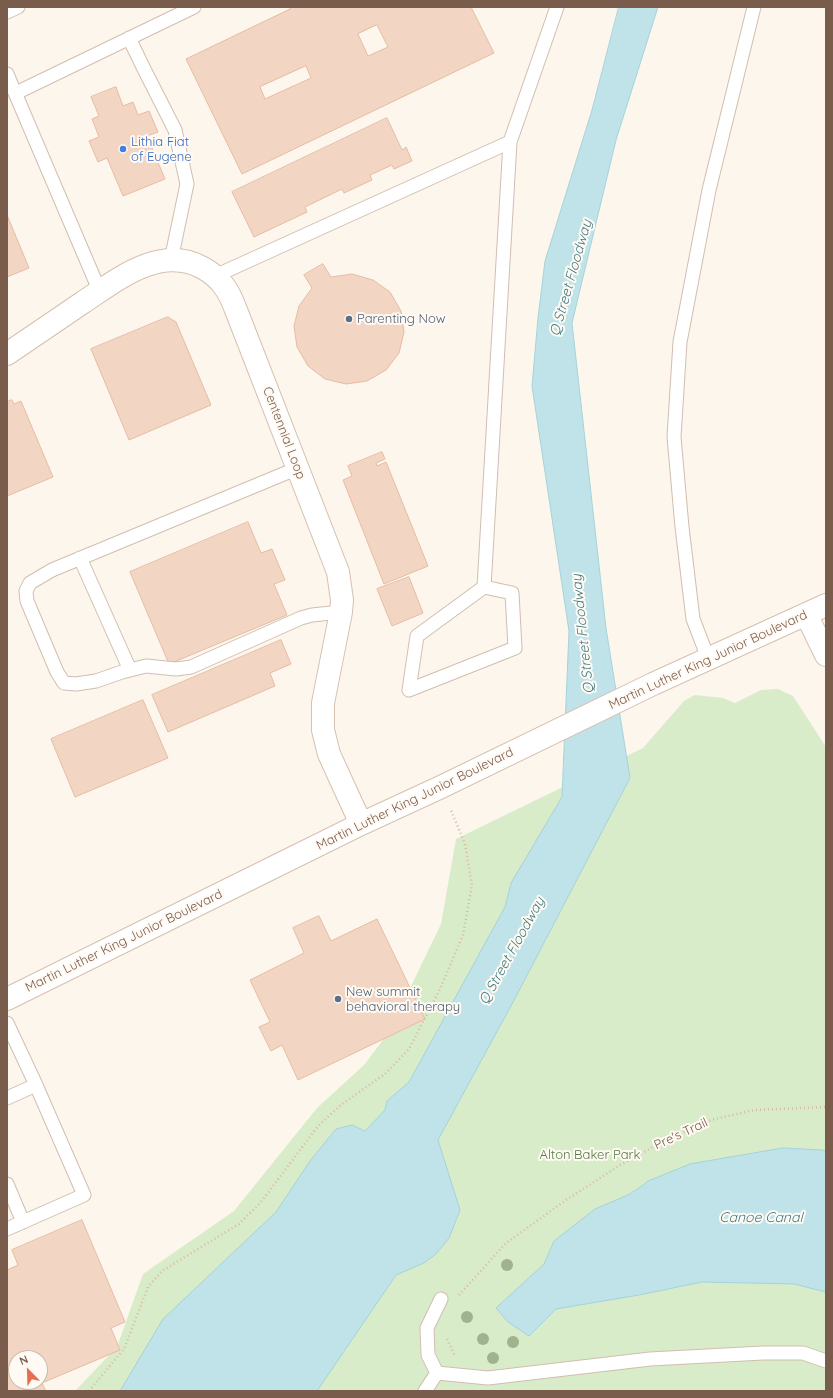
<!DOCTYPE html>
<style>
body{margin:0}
#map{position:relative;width:833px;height:1398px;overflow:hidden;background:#fdf6ec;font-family:Quicksand,sans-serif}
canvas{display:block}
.frame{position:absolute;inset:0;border:8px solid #7a5c4d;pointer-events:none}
.north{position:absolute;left:8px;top:1350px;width:40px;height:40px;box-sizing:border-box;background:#fffaf3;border:1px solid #cabbb1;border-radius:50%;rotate:337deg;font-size:11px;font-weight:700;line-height:16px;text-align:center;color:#7a5c4d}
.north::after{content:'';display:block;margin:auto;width:14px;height:18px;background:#e76f51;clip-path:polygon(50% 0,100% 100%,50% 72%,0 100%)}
</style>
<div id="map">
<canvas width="833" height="1398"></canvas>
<div class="frame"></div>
<div class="north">N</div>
</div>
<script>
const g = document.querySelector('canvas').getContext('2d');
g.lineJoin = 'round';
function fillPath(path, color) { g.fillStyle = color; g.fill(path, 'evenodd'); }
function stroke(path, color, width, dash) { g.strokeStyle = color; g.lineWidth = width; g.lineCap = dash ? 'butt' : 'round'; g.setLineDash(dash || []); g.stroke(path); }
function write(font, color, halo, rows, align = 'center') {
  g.font = font + ' Quicksand,sans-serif'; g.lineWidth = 4; g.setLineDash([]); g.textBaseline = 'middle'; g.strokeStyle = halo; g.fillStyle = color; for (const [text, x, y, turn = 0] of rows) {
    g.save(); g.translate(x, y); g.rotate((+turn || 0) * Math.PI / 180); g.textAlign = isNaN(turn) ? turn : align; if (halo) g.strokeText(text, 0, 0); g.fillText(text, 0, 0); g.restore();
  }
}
const green = new Path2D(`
 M778,689L793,696L826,747V1391H75L117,1347L143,1274L234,1211L317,1108L364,1065L389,1032L441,924L456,839L643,748L684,701L695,695L723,698L735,703L761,690Z`);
const water = new Path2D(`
 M619,7H658L616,140L572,323L606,628L630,778L512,1004L438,1140L460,1210L449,1238L436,1254L424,1263L396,1275L317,1391H120L163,1319L276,1212L310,1161L336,1129L352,1125L365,1131L385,1110L387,1101L409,1082L505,907L511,883L562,797L569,631L532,386L538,318L545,261L592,110Z
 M783,1148L823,1150L826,1152V1292L794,1284L702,1282L639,1295L556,1309L529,1336L508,1322L496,1308L544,1264L554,1241L595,1209L628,1195L642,1186L648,1181L690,1164Z`);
const building = new Path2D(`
 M289,7H471L494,53L242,174L186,59L290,9ZM377,25L388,47L368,56L358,34ZM306,66L311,78L265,99L260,87Z
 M116,87L123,106L133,102L138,115L149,111L158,132L147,136L165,179L123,196L107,158L98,162L89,141L99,137L92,119L99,116L91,97Z
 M387,118L402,150L406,147L412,161L394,169L392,165L370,175L372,180L344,193L342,189L305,207L307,212L254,237L232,192Z
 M7,215L29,268L7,277Z
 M323,264L331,277L352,274L373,280L390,292L401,311L404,332L399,353L386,370L367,381L346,384L325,379L308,366L297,347L294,326L299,306L312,288L304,275Z
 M168,317L176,322L211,405L129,440L91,349Z
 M12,400L14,404L21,401L53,477L7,496V402Z
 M382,452L385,459L376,463L377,466L386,462L428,566L384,584L343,480L352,476L348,466Z
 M248,522L261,553L272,549L285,580L274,584L287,615L169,664L130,572Z
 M409,577L423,613L392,626L377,589Z
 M281,640L291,664L270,673L275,686L168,732L152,695Z
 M143,700L168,758L75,797L51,739Z
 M319,916L331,941L377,919L425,1019L298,1080L282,1045L271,1051L259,1027L270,1022L250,980L304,953L293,928Z
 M82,1220L125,1322L111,1328L120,1350L42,1383L46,1391H7V1270L18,1265L12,1250ZM16,1358H40V1382H16Z`);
const path = new Path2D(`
 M459,1295L506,1243L566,1200L620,1165L670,1138L711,1120L754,1110L826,1107
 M447,1339L455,1356
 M89,1391L124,1349L148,1287L162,1271L239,1224L261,1202L318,1126L342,1104L385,1074L409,1049L440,989L463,935L472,885L465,844L450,808`);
const lane = new Path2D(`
 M7,12L18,7
 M129,38L143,67L175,130L187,184L171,260
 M7,74L100,292
 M16,93L194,7
 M215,276L510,142L557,7
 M298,468L52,570L30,583L26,591L27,601L57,672L64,683L76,684L96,681L122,672L146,666L176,669L191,667L301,618L312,615L341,612
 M80,558L130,670
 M484,587L512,593L515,648L409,690L417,636L484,587L510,142
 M708,658L693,619L682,527L674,437L680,342L709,190L754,7
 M7,1023L36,1085L7,1098
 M7,1184L23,1222
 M7,1229L84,1195L36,1085
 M437,1373L488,1378L650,1359L763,1353H803L826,1361
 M437,1373L428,1355L427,1328L441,1299
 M425,1391L437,1373`);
const secondary = new Path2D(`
 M7,354C32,337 57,320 82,303C117,280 160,244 203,268C221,278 229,291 236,310L338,572L342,600L341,612L323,703V730L329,754L361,824
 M806,614L826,655
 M7,999L361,824L441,787L653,684L826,605`);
const trees = [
 [507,1265],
 [467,1317],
 [483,1339],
 [513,1342],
 [493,1358]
];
const markers = [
 [123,149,4,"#3f7fe0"],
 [349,319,4,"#5c6f8a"],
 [338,999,4,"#5c6f8a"]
];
const shopNames = [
 ["Lithia Fiat",131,142],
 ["of Eugene",131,157]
];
const serviceNames = [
 ["Parenting Now",357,319],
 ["New summit",346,992],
 ["behavioral therapy",346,1007]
];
const streetNames = [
 ["Centennial Loop",284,433,69],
 ["Martin Luther King Junior Boulevard",708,660,-25],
 ["Martin Luther King Junior Boulevard",415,799,-26],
 ["Martin Luther King Junior Boulevard",124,941,-26],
 ["Pre's Trail",681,1134,-25]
];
const parkNames = [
 ["Alton Baker Park",590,1155]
];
const waterNames = [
 ["Q Street Floodway",571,278,-74],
 ["Q Street Floodway",583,634,-96],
 ["Q Street Floodway",512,951,-61],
 ["Canoe Canal",761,1218]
];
fillPath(green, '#d8ecc9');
fillPath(water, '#bfe3e8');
stroke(water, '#a5d3da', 1);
fillPath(building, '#f3d5c3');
stroke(building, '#e6bba3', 1);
stroke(lane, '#d1beb0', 15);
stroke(secondary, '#d6c0b0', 24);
stroke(path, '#d9b8a5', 2.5, [1, 3]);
stroke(lane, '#fff', 13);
stroke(secondary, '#fff', 22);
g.fillStyle = '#a0b28e';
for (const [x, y] of trees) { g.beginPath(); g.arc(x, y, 6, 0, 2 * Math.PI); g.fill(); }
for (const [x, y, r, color] of markers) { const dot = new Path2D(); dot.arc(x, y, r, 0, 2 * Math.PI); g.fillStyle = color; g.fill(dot); stroke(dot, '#fffaf3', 1.5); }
write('13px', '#366cbe', '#fffaf3', shopNames, 'left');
write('13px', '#4e5e75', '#fffaf3', serviceNames, 'left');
write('13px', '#7a5c4d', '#fffaf3', streetNames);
write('13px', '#537a41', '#fffaf3', parkNames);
write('italic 14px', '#437c86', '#fffaf3', waterNames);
</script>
